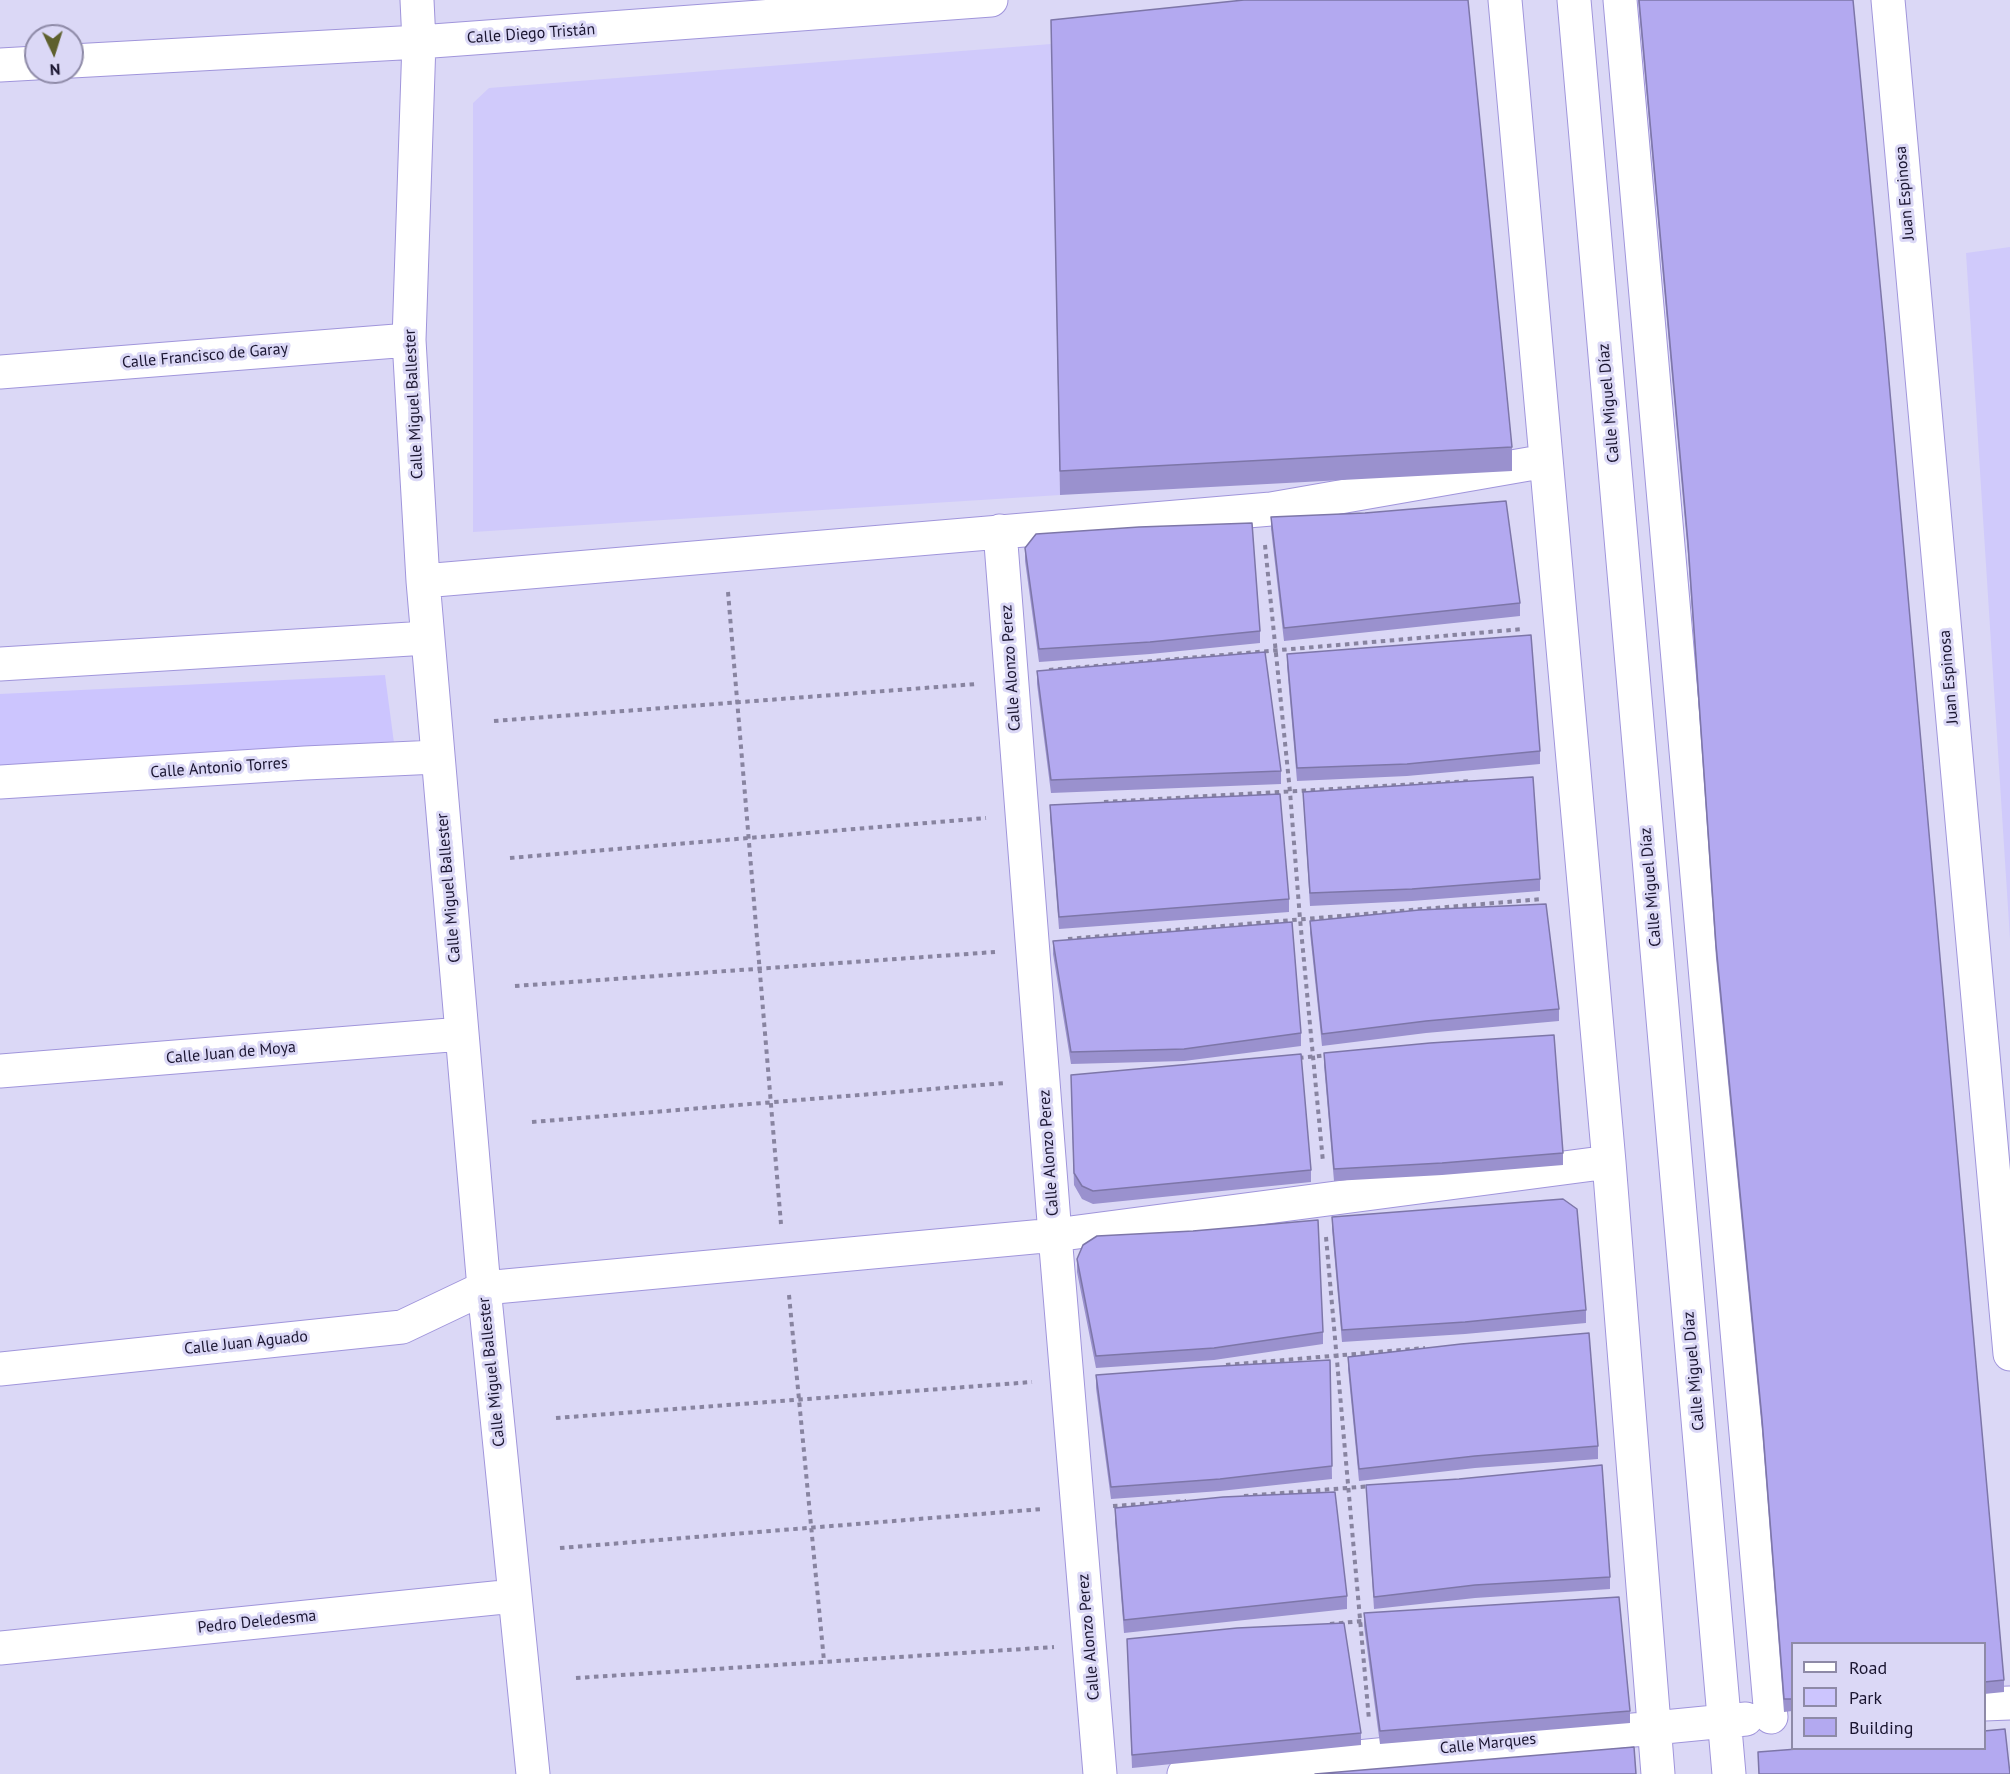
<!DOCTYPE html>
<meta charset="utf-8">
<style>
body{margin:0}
#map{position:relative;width:2010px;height:1774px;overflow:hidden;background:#dbd8f6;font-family:"PT Sans",sans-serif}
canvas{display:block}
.legend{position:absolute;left:1791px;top:1642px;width:195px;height:108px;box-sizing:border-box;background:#dbd8f6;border:2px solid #8e8aa7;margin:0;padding:8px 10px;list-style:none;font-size:18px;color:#1a1530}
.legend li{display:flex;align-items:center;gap:12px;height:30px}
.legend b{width:30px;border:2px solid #8e8aa7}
.north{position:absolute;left:24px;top:24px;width:60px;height:60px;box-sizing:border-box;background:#dbd8f6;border:2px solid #8e8aa7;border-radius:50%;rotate:176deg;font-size:16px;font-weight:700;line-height:24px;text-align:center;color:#1a1530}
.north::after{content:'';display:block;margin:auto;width:21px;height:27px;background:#5e602d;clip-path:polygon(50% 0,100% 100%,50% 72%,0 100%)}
</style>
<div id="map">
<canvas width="2010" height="1774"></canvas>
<ul class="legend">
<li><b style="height:8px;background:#fff"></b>Road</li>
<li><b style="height:16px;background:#ccc5fe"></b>Park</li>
<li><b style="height:16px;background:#b3a9f0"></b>Building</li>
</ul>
<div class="north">N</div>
</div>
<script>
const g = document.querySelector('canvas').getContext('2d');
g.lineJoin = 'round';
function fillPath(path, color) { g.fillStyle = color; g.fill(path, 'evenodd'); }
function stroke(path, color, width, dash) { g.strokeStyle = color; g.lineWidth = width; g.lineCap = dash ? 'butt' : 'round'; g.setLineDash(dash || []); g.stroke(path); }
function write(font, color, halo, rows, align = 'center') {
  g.font = font + ' "PT Sans",sans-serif'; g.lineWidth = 6; g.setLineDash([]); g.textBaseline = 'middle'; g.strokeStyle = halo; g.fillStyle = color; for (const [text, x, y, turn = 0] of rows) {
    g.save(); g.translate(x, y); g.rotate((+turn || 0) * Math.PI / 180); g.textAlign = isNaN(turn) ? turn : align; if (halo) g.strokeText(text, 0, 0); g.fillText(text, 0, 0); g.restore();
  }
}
const built = new Path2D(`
 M1051,44L1060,495L473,532V103L489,88Z
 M2010,247V939L1966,253Z`);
const green = new Path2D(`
 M385,675L396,758L0,782V694Z`);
const path = new Path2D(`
 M1265,545L1290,792L1300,919L1323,1162
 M728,592L781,1224
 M1049,670L1523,629
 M494,721L976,684
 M1104,802L1471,781
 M510,858L986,818
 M1068,939L1542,899
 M515,986L995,952
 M1299,1058L1328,1055
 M532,1122L1005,1083
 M1326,1237L1369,1720
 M789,1295L824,1661
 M1226,1365L1425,1348
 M556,1418L1032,1382
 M1244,1496L1372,1486
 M1113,1506L1186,1501
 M560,1548L1042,1509
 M1330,1624L1362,1621
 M576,1678L1054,1647`);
const minor = new Path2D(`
 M417,0L419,42L409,340L423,581L484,1288L533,1774
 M1505,0L1609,1162L1658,1774
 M1574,0L1729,1774
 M1620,0L1771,1717
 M1888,0L2010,1354
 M72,61L419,42L991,0
 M0,65L36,63
 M0,372L409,340
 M1000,531L1055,1235L1100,1774
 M423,581L1271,509L1546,461
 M0,664L427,638
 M0,782L305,763L437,757
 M0,1071L462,1034
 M0,1369L402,1327L484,1288L1055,1235L1609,1162
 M0,1648L514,1596
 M1984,1704L2010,1703
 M1184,1774L1746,1719`);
const wall = new Path2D(`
 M1638,0H1853L2004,1680V1692L1984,1694V1644H1792V1711L1784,1712L1762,1431L1716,958L1688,555Z
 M1051,20L1512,447V471L1060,495Z
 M1271,517L1520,603V616L1284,641L1271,529Z
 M1025,548L1260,631V643L1150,654L1039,662L1025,561Z
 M1287,654L1540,751V764L1407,776L1297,781L1287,666Z
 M1037,671L1281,771V784L1051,793L1037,684Z
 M1303,792L1540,879V891L1412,901L1310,906Z
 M1050,805L1289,899V912L1059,929L1050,817Z
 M1310,921L1559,1009V1021L1426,1033L1322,1046L1310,933Z
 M1053,941L1301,1033V1046L1184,1061L1071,1064L1053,954Z
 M1324,1053L1563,1153V1165L1442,1175L1334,1181L1324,1065Z
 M1071,1087L1311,1170V1182L1093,1204L1082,1199L1074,1185Z
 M1332,1217L1586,1310V1323L1465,1334L1342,1342L1332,1229Z
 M1077,1259L1323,1332V1344L1214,1360L1096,1368L1077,1272Z
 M1348,1357L1598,1446V1459L1475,1468L1359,1481L1348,1369Z
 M1330,1360L1332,1479L1220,1491L1111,1499L1096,1388V1375Z
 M1366,1485L1610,1577V1589L1475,1598L1374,1609Z
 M1115,1508L1347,1596V1609L1124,1633L1115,1520Z
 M1364,1613L1630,1711V1723L1380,1744L1364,1626Z
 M1127,1639L1361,1733V1745L1132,1768Z`);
const building = new Path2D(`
 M1244,0H1468L1512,447L1060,471L1051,20Z
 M1639,0H1853L1885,336L2004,1680L1984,1682V1644H1792V1699H1784L1762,1419L1716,945L1688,543Z
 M1506,501L1520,603L1284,628L1271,517L1365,513Z
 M1252,523L1260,631L1150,642L1039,649L1025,548L1036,534L1139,527Z
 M1531,635L1540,751L1407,764L1297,768L1287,654Z
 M1265,652L1281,771L1051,780L1037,671Z
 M1533,777L1540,879L1412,889L1310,893L1303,792Z
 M1280,794L1289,899L1059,917L1050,805Z
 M1546,904L1559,1009L1426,1021L1322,1034L1310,921L1419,910Z
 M1292,922L1301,1033L1184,1049L1071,1052L1053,941Z
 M1554,1035L1563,1153L1442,1163L1334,1169L1324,1053L1430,1043Z
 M1301,1054L1311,1170L1093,1191L1082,1186L1074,1173L1071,1075Z
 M1563,1199L1577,1209L1586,1310L1465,1322L1342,1330L1332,1217Z
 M1318,1220L1323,1332L1214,1348L1096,1356L1077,1259L1083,1245L1097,1236L1193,1231Z
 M1589,1333L1598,1446L1475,1456L1359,1469L1348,1357L1461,1344Z
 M1330,1360L1332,1466L1220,1479L1111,1487L1096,1375L1203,1367Z
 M1602,1465L1610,1577L1475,1585L1374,1597L1366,1485L1459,1479Z
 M1335,1492L1347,1596L1124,1620L1115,1508L1223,1497Z
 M1619,1597L1630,1711L1380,1731L1364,1613Z
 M1344,1623L1361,1733L1132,1755L1127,1639L1237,1628Z
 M2005,1729L2010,1774H1759L1758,1752L1797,1749H1984V1731Z
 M1634,1747L1636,1774H1315Z`);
const streetNames = [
 ["Calle Diego Tristán",531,34,-4],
 ["Juan Espinosa",1905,193,-95],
 ["Calle Francisco de Garay",205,356,-5],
 ["Calle Miguel Díaz",1609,403,-95],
 ["Calle Miguel Ballester",414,404,-93],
 ["Calle Alonzo Perez",1011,668,-94],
 ["Juan Espinosa",1949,677,-95],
 ["Calle Antonio Torres",219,768,-4],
 ["Calle Miguel Díaz",1651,887,-95],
 ["Calle Miguel Ballester",449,888,-95],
 ["Calle Juan de Moya",231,1053,-5],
 ["Calle Alonzo Perez",1049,1153,-94],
 ["Calle Juan Aguado",246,1343,-6],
 ["Calle Miguel Díaz",1694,1371,-95],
 ["Calle Miguel Ballester",492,1372,-96],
 ["Pedro Deledesma",257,1622,-6],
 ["Calle Alonzo Perez",1089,1637,-95],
 ["Calle Marques",1488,1744,-6]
];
fillPath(built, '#d0cafb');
fillPath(green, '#ccc5fe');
stroke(minor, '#a095db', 35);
stroke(path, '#8884a0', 4, [4.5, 4.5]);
stroke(minor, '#fff', 33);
fillPath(wall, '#9a91ce');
fillPath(building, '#b3a9f0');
stroke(building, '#7d76a8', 1.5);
write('16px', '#1a1530', '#dbd8f6', streetNames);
</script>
